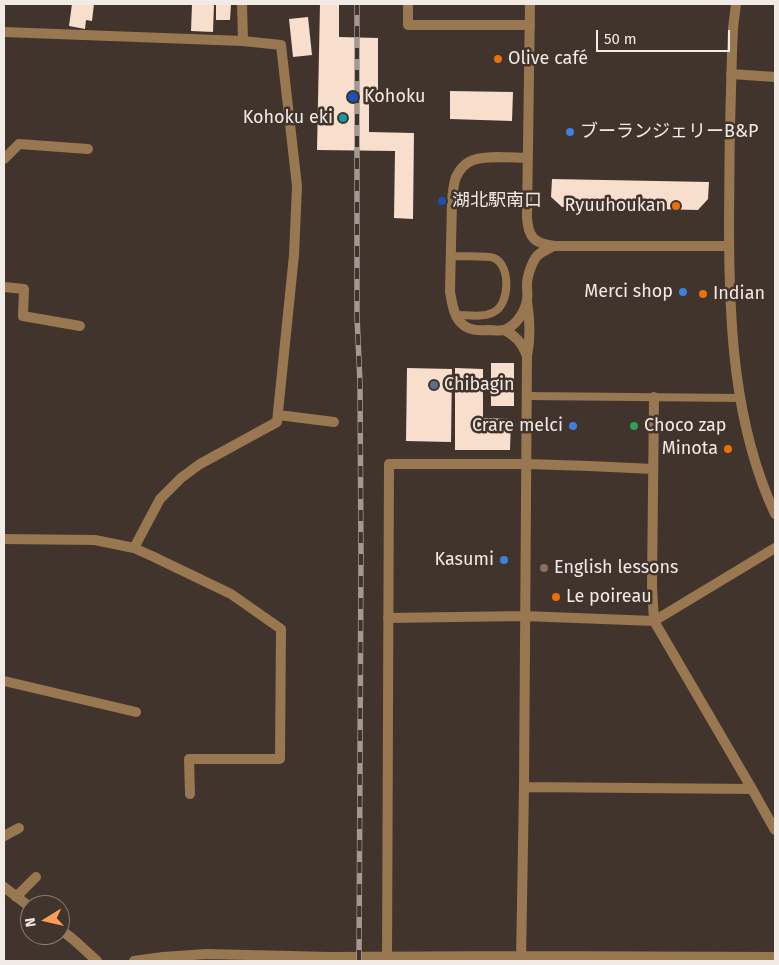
<!DOCTYPE html>
<meta charset="utf-8">
<style>
body{margin:0}
#map{position:relative;width:779px;height:965px;overflow:hidden;background:#40342c;font-family:"Fira Sans",sans-serif}
canvas{display:block}
.frame{position:absolute;inset:0;border:5px solid #f2eae5;pointer-events:none}
.north{position:absolute;left:20px;top:895px;width:50px;height:50px;box-sizing:border-box;background:#40342c;border:1px solid #877d76;border-radius:50%;rotate:261deg;font-size:14px;font-weight:700;line-height:20px;text-align:center;color:#f2eae5}
.north::after{content:'';display:block;margin:auto;width:18px;height:22px;background:#fd9c56;clip-path:polygon(50% 0,100% 100%,50% 72%,0 100%)}
.scale{position:absolute;left:596px;top:30px;width:134px;height:22px;box-sizing:border-box;border:2px solid #f2eae5;border-top:0;padding-left:6px;font-size:15px;line-height:18px;white-space:nowrap;color:#f2eae5;-webkit-text-stroke:4px #40342c;paint-order:stroke}
</style>
<div id="map">
<canvas width="779" height="965"></canvas>
<div class="frame"></div>
<div class="north">N</div>
<div class="scale">50 m</div>
</div>
<script>
const g = document.querySelector('canvas').getContext('2d');
g.lineJoin = 'round';
function fillPath(path, color) { g.fillStyle = color; g.fill(path, 'evenodd'); }
function stroke(path, color, width, dash) { g.strokeStyle = color; g.lineWidth = width; g.lineCap = dash ? 'butt' : 'round'; g.setLineDash(dash || []); g.stroke(path); }
function write(font, color, halo, rows, align = 'center') {
  g.font = font + ' "Fira Sans","Noto Sans JP",sans-serif'; g.lineWidth = 5; g.setLineDash([]); g.textBaseline = 'middle'; g.strokeStyle = halo; g.fillStyle = color; for (const [text, x, y, turn = 0] of rows) {
    g.save(); g.translate(x, y); g.rotate((+turn || 0) * Math.PI / 180); g.textAlign = isNaN(turn) ? turn : align; if (halo) g.strokeText(text, 0, 0); g.fillText(text, 0, 0); g.restore();
  }
}
const building = new Path2D(`
 M72,4H94L92,21L86,20L85,29L69,26Z
 M192,4H214L213,32L191,31Z
 M216,4H231L230,20H216Z
 M320,4H339V37L378,38V103H369V132L414,133L413,219L394,218L395,151L317,150Z
 M308,17L312,55L293,57L289,19Z
 M450,91L513,92L512,121L450,119Z
 M552,179L709,182L708,199L698,210L562,207L551,197Z
 M491,363H514V406H491Z
 M407,368L452,369L451,442L406,441Z
 M455,368L483,369V418L511,419L510,450H455Z`);
const service = new Path2D(`
 M451,256C461,257 485,255 494,258C511,265 510,304 494,312C483,318 468,315 456,315
 M526,396L740,398`);
const minor = new Path2D(`
 M242,4L243,41
 M408,4V25H530
 M4,32L243,41L281,45L297,186L294,255L277,422L200,464L181,478L160,499L134,548
 M4,159L19,144L88,149
 M4,287L24,289L23,316L80,326
 M504,330C516,336 522,343 527,356
 M654,397L652,586L654,621L752,789L775,830
 M278,415L334,422
 M4,539L95,540L134,548L154,557L231,594L281,629L280,759H189L190,794
 M388,618L524,616L654,621L775,548
 M4,681L136,712
 M524,787L752,789
 M4,836L19,828
 M4,887L30,907
 M16,897L36,877
 M60,929L74,940L97,961
 M134,961L163,957L207,954L330,957L521,956L775,957
 M387,961L389,464H527L589,466L653,469
 M521,961L524,787L527,356C531,337 530,320 527,301`);
const tertiary = new Path2D(`
 M530,4L527,217C528,238 535,244 555,246H729
 M736,4L733,28L732,52C730,109 729,166 729,223C729,322 733,423 775,514
 M731,74L775,77
 M528,158C514,158 481,154 469,162C463,165 459,171 456,177C453,185 453,193 452,201L450,292C452,302 453,314 460,322C467,330 479,331 488,330C493,330 499,331 504,330C516,326 525,312 527,300C528,295 527,290 527,285C527,276 532,262 537,256C542,251 548,249 554,246`);
const rail = new Path2D(`
 M357,4V316L360,383L361,555L359,961`);
const markers = [
 [498,59,5,"#e8710a"],
 [353,97,6,"#1a4fb4"],
 [343,118,5,"#0f9aa8"],
 [570,132,5,"#3f7fe0"],
 [442,201,5,"#1a4fb4"],
 [676,206,5,"#e8710a"],
 [683,292,5,"#3f7fe0"],
 [703,294,5,"#e8710a"],
 [434,385,5,"#5c6f8a"],
 [573,426,5,"#3f7fe0"],
 [634,426,5,"#2e9e5b"],
 [728,449,5,"#e8710a"],
 [504,560,5,"#3f7fe0"],
 [544,568,5,"#8d6e63"],
 [556,597,5,"#e8710a"]
];
const poiNames = [
 ["Olive café",508,59],
 ["Kohoku",364,97],
 ["Kohoku eki",333,118,"right"],
 ["ブーランジェリーB&P",580,132],
 ["湖北駅南口",452,201],
 ["Ryuuhoukan",666,206,"right"],
 ["Merci shop",673,292,"right"],
 ["Indian",713,294],
 ["Chibagin",444,385],
 ["Crare melci",563,426,"right"],
 ["Choco zap",644,426],
 ["Minota",718,449,"right"],
 ["Kasumi",494,560,"right"],
 ["English lessons",554,568],
 ["Le poireau",566,597]
];
fillPath(building, '#f7decd');
stroke(service, '#987751', 8);
stroke(minor, '#987751', 10);
stroke(tertiary, '#987751', 10);
stroke(rail, '#a29992', 5.5);
stroke(rail, '#40342c', 4, [11]);
for (const [x, y, r, color] of markers) { const dot = new Path2D(); dot.arc(x, y, r, 0, 2 * Math.PI); g.fillStyle = color; g.fill(dot); stroke(dot, '#40342c', 2); }
write('18px', '#f2eae5', '#40342c', poiNames, 'left');
</script>
